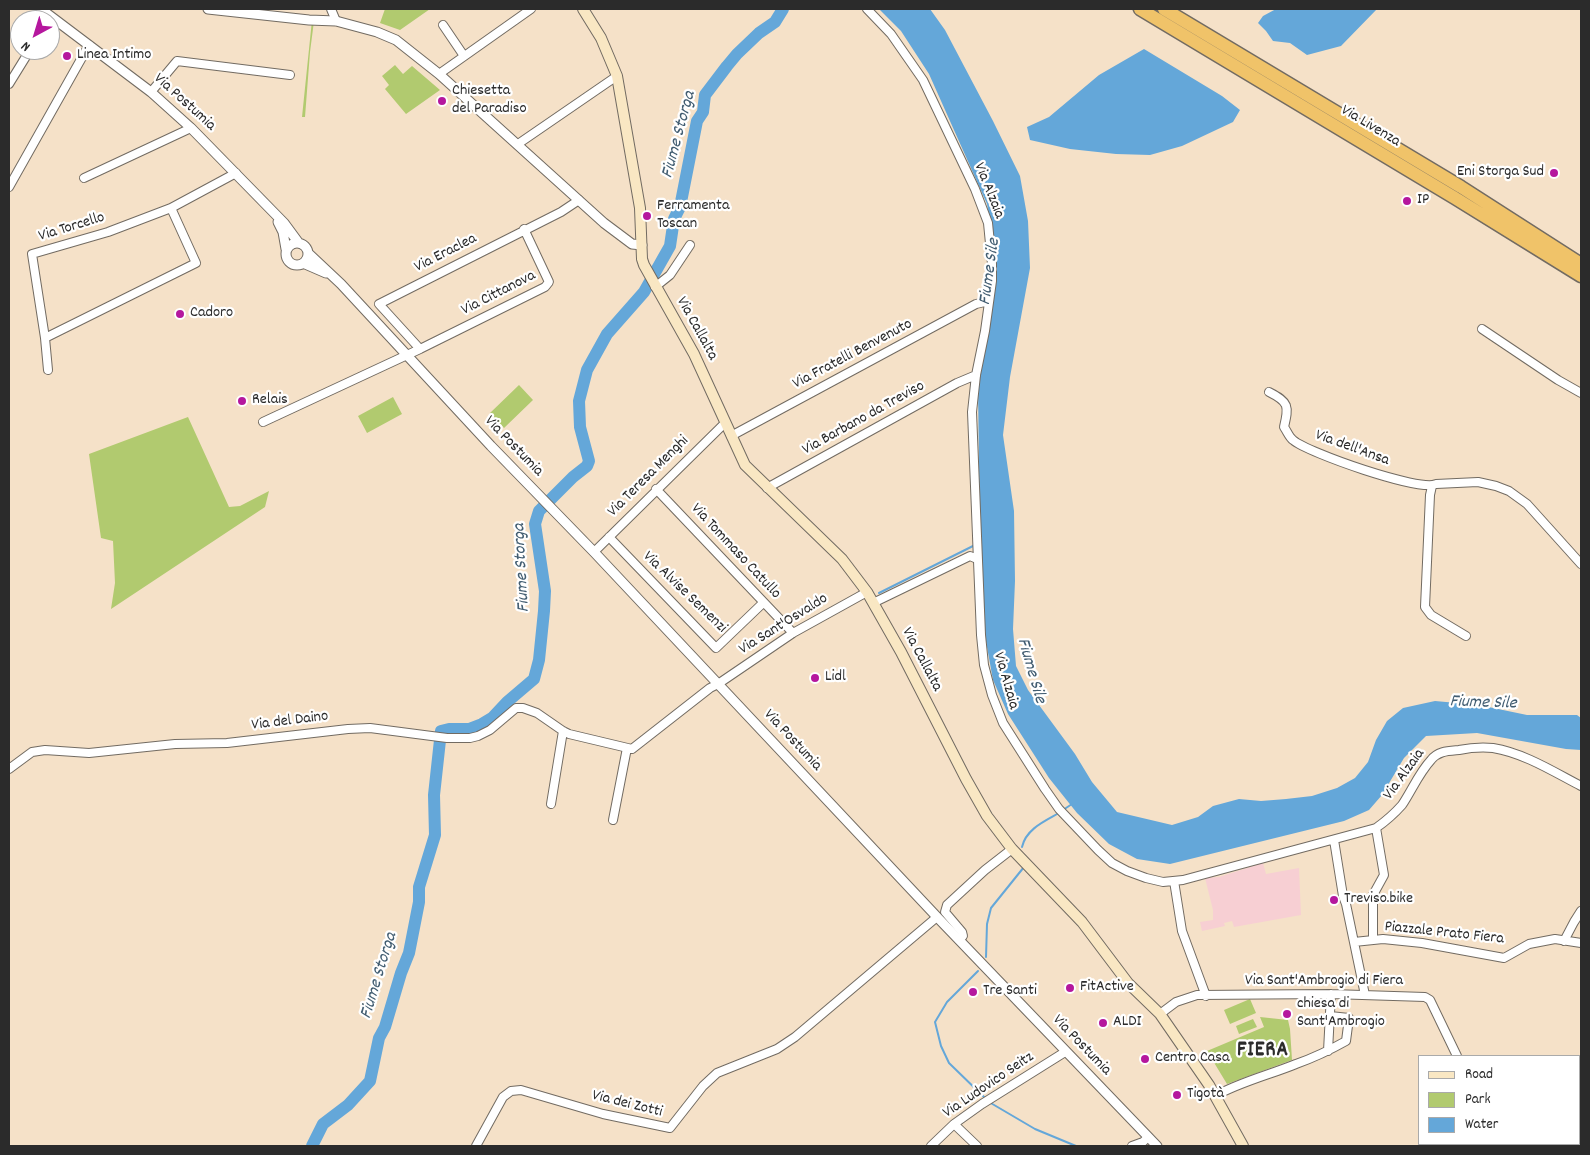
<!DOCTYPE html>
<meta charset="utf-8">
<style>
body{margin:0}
#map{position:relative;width:1590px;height:1155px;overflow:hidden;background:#f5e1c8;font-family:Dekko,sans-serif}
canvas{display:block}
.frame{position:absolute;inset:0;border:10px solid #2b2b2b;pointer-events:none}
.legend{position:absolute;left:1418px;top:1055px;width:162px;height:90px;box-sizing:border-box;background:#fff;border:1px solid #aaa;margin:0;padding:6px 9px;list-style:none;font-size:15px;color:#2b2b2b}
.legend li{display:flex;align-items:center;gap:10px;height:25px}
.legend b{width:25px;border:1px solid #aaa}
.north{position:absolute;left:10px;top:10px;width:50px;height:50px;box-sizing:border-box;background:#fff;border:1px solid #aaa;border-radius:50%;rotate:219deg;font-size:14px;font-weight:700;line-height:20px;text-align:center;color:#2b2b2b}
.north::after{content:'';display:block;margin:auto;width:18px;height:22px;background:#b5179e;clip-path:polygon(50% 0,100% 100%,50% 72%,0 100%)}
</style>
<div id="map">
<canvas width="1590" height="1155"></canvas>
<div class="frame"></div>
<ul class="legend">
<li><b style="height:6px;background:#f9e7c3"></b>Road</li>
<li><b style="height:14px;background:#b1ca6f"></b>Park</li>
<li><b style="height:14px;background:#64a7d9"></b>Water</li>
</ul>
<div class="north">N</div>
</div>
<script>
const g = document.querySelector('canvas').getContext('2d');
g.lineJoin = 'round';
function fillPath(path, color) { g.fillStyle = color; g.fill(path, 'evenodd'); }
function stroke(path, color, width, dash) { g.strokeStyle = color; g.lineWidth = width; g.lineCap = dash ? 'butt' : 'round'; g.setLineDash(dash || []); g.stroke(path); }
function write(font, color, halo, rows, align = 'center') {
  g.font = font + ' Dekko,sans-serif'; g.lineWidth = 4.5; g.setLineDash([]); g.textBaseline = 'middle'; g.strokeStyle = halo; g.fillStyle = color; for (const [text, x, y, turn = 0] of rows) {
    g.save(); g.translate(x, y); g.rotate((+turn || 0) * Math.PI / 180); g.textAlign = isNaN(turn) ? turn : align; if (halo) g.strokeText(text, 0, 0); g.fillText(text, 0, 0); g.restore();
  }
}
const built = new Path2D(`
 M1263,863L1266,874L1299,868L1301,915L1234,927L1232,921L1224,923L1225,926L1202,931L1200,922L1213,920V910L1205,878L1219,877Z`);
const green = new Path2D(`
 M385,9H430L400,30L380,23Z
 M312,20L314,21L310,52L305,117H302Z
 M395,65L403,74L412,66L440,90L406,114L385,89L389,85L382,76Z
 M519,385L533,400L504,428L490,413Z
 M393,397L402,414L367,433L358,416Z
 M188,417L229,507L240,506L269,491L265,507L111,609L115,583L113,541L101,538L89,454Z
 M1250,999L1256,1013L1230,1024L1224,1010Z
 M1260,1017L1288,1020L1290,1029L1292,1060L1227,1084L1207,1051L1264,1027Z
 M1253,1019L1257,1027L1239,1034L1236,1026Z
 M1581,1092V1146H1560V1144H1579V1093Z`);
const water = new Path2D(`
 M879,9H930L945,30L993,121L1020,176L1028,221L1030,268L1010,377L1003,435L1014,511L1015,581L1013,629L1016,666L1028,690L1075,754L1092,782L1117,812L1172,825L1198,817L1213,806L1239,799L1261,801L1286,799L1312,796L1337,788L1355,778L1368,762L1376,740L1387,721L1403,708L1435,701L1479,705L1527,715H1577L1581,718V750L1566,749L1477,733L1426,736L1404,758L1382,795L1369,810L1344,821L1170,864L1137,859L1109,844L1077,813L1049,778L1008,714L993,680L985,636L980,543L978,389L990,315L989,301L995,253L987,204L929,74L901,31Z
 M1276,9H1377L1341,46L1307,55L1290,43L1273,41L1266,31L1258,23L1263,16Z
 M1144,49L1222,96L1240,110L1233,122L1182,146L1150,155L1116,154L1070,149L1030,140L1027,127L1049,117L1099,75Z`);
const stream = new Path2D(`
 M879,593L975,545
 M1063,810L1072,804
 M1022,847C1026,829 1045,821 1059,813
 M986,957L987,924L991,908L1024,867
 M978,971L947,1002L935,1022L941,1046L949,1063L986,1099
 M989,1102L1035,1129L1076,1146`);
const river = new Path2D(`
 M312,1146L323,1124L348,1105L370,1081L379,1038L385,1027L401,973L409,953L419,902V887L435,835L434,795L441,731L449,729H469L482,724L492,718L507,702L534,679L539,660L544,611L545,591L535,524L539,511L573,477L587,466L589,461L580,427L579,401L587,370L607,334L644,292L670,246L674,219L680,207L697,121L703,112L705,95L727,66L737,54L759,33L775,22L783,9`);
const minor = new Path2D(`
 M331,9L336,21
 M867,9L891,34L923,80L975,189L988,223L992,264V281L985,331L976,375L972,412L981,635L984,665L992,695L1003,723L1045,789L1059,809L1098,850L1112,863L1127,871L1146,878L1163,882L1183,880L1376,828C1386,821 1394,814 1402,805C1412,790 1419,773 1431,760C1438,751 1448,751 1459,750C1469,748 1482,747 1493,748C1524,753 1554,772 1581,786
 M443,25L464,56
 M439,74L531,9
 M9,84L30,50
 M151,92L177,61L290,75
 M518,144L617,76
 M84,178L191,128
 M9,187L89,45
 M171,208L196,263L45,338L32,254L108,232L171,208L236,173
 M655,287L670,275L690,245
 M1482,329L1558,380L1581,393
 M45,338L48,370
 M420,349L379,304L561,212L579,200
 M1269,392C1289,402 1289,406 1284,427C1287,431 1289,437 1293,440C1308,453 1420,492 1436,484L1478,482L1496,486L1509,491L1527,504L1581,564
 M263,422L420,349L545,287L549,282L524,229
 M731,436L976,304L989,301
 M1432,486L1430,495L1425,607L1431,615L1466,636
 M767,488L957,383L976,375
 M656,489L793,633
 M609,537L716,648L763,603
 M594,552L725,423
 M873,603L970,556L977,559
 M9,769L32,752L45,750L89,753L175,744L227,743L348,729L370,728L447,738H470L478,736L490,730L516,708H523L537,713L563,731L569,734L632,749L710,688L718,684L793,633L867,592
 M551,804L563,731
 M613,820L627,748
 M1334,840L1343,896L1346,904L1365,995
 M1174,881L1182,931L1206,996
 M959,940L963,936L962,932L945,912L947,905L985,870L1012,849
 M1373,940V895L1384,875L1376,828
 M1564,941L1574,922L1581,911
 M1354,942L1383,939L1422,943L1504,958L1529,944L1555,939L1581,943
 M1160,1014L1176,1002L1197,995L1331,994L1425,997L1430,1000L1457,1056
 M1328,1051L1331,994
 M1579,1061L1581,1060
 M1215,1096C1240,1082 1269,1075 1296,1064C1313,1058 1330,1050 1346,1041L1349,1018L1330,1016
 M954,1124L977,1146
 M1498,1144L1500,1146
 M476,1146L503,1097L511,1091L521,1090L603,1114L670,1128L703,1086L717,1073L777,1049L795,1037L937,917
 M931,1146L954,1124L982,1104L1065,1052
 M1132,1146L1143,1142L1148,1137`);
const tertiary = new Path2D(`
 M41,9L151,92L191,128L284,223L298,242
 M208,9L309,20L336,21L377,32L396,40L439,74L604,223L632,244L642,245
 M278,222L283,232L286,249
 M286 254a11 11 0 1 1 22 0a11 11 0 1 1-22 0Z
 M308,253L341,284L491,446L594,552L938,918L1157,1146
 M303,263L326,273`);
const secondary = new Path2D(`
 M583,9L601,38L617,76L640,208L642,259L644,265L694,354L745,465L842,559L867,592L901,652L966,779L987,816L1012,849L1082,922L1128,983L1160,1014L1209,1085L1243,1146`);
const trunk = new Path2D(`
 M1140,9L1455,198L1581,276
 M1164,9L1461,187L1581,264`);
const markers = [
 [67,56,5,"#b5179e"],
 [442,101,5,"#b5179e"],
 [1554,173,5,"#b5179e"],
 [1407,201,5,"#b5179e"],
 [647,216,5,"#b5179e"],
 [180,314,5,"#b5179e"],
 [242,401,5,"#b5179e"],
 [815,678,5,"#b5179e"],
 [1334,900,5,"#b5179e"],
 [1070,988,5,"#b5179e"],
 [973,992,5,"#b5179e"],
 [1287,1014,5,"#b5179e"],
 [1103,1023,5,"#b5179e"],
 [1145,1059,5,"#b5179e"],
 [1177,1095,5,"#b5179e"]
];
const poiNames = [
 ["Linea Intimo",77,56],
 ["Chiesetta",452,92],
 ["del Paradiso",452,110],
 ["Eni Storga Sud",1544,173,"right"],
 ["IP",1417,201],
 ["Ferramenta",657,207],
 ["Toscan",657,225],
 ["Cadoro",190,314],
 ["Relais",252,401],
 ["Lidl",825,678],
 ["Treviso.bike",1344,900],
 ["FitActive",1080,988],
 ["Tre Santi",983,992],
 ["chiesa di",1297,1005],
 ["Sant'Ambrogio",1297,1023],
 ["ALDI",1113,1023],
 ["Centro Casa",1155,1059],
 ["Tigotà",1187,1095]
];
const streetNames = [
 ["Via Postumia",184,103,42],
 ["Via Livenza",1370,127,31],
 ["Via Alzaia",988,191,68],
 ["Via Torcello",72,228,-17],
 ["Via Eraclea",446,254,-27],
 ["Via Cittanova",499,294,-27],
 ["Via Callalta",696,329,61],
 ["Via Fratelli Benvenuto",853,355,-28],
 ["Via Barbano da Treviso",864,419,-29],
 ["Via Postumia",513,447,46],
 ["Via dell'Ansa",1352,449,20],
 ["Via Teresa Menghi",649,477,-45],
 ["Via Tommaso Catullo",735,552,47],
 ["Via Alvise Semenzi",684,593,44],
 ["Via Sant'Osvaldo",784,625,-32],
 ["Via Callalta",921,660,62],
 ["Via Alzaia",1005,681,74],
 ["Via del Daino",290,722,-7],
 ["Via Postumia",792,741,47],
 ["Via Alzaia",1405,775,-54],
 ["Piazzale Prato Fiera",1444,934,6],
 ["Via Sant'Ambrogio di Fiera",1324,982],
 ["Via Postumia",1081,1046,46],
 ["Via Ludovico Seitz",989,1086,-34],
 ["Via dei Zotti",627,1105,14]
];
const waterNames = [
 ["Fiume Storga",680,135,-75],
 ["Fiume Sile",991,272,-82],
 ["Fiume Storga",523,568,-93],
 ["Fiume Sile",1030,671,74],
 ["Fiume Sile",1483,704,2],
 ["Fiume Storga",380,976,-73]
];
const districtNames = [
 ["FIERA",1263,1052]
];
fillPath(built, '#f7cfd3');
fillPath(green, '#b1ca6f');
fillPath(water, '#64a7d9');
stroke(stream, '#64a7d9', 2);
stroke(river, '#64a7d9', 12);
stroke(minor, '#726b62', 10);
stroke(tertiary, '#726b62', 11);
stroke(secondary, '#726b62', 12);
stroke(trunk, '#726b62', 15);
stroke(minor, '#fff', 8);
stroke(tertiary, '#fff', 9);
stroke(secondary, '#f9e7c3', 10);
stroke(trunk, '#f0c369', 12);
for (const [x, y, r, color] of markers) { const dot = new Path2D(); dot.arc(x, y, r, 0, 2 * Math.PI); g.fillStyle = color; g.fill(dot); stroke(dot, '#fff', 2); }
write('16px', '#2b2b2b', '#fff', poiNames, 'left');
write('16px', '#2b2b2b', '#fff', streetNames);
write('italic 18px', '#425d71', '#fff', waterNames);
g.letterSpacing = '1px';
write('bold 21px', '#2b2b2b', '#fff', districtNames);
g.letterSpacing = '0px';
</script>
